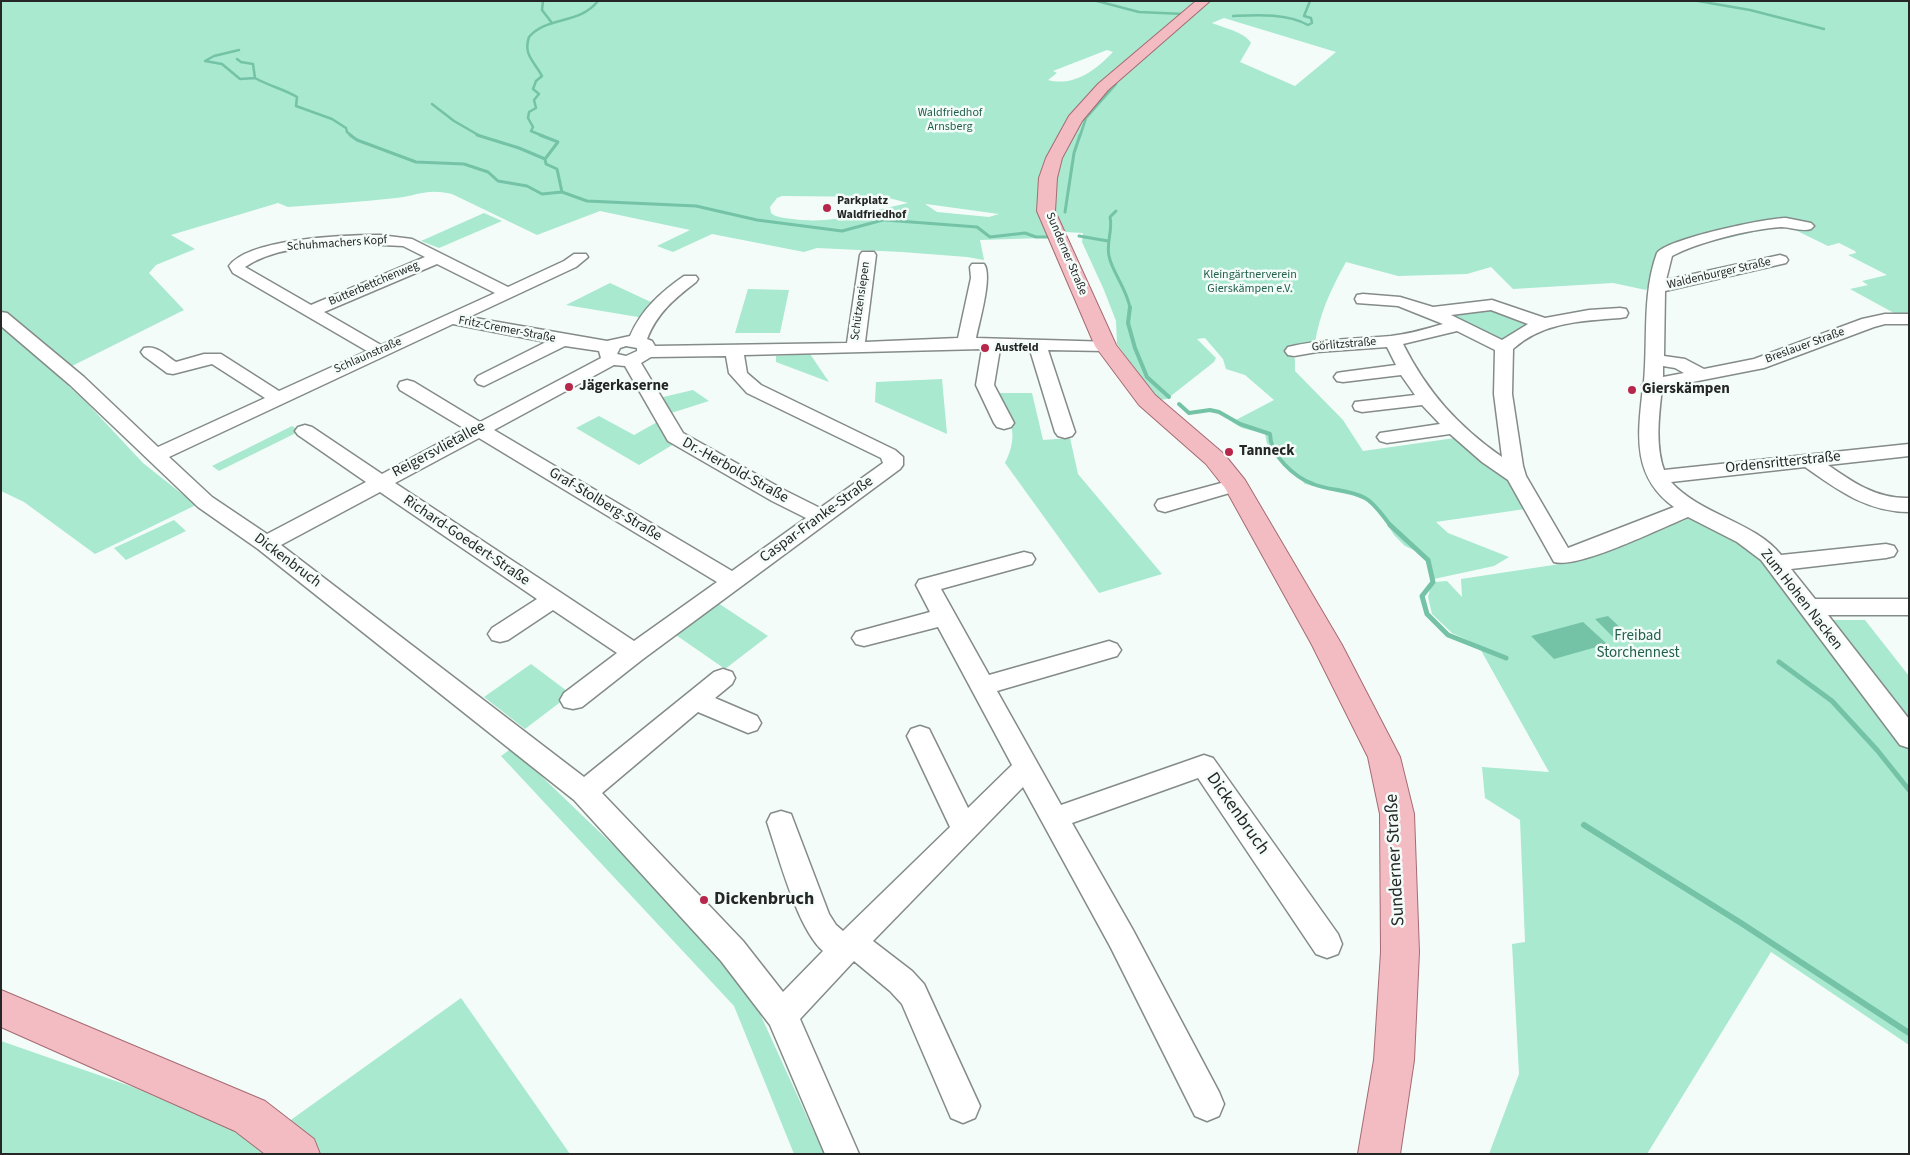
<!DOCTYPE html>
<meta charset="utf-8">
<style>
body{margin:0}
#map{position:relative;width:1910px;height:1155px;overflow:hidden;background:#f4fcf9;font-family:"Source Sans 3",sans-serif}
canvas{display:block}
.frame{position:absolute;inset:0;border:2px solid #242725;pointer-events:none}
</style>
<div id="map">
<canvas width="1910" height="1155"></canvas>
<div class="frame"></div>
</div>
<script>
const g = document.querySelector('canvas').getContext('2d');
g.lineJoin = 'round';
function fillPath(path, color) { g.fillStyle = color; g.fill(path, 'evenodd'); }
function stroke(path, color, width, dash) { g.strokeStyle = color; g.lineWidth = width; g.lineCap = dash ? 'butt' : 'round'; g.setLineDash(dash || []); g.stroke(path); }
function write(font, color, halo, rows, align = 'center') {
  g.font = font + ' "Source Sans 3",sans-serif'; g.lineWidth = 5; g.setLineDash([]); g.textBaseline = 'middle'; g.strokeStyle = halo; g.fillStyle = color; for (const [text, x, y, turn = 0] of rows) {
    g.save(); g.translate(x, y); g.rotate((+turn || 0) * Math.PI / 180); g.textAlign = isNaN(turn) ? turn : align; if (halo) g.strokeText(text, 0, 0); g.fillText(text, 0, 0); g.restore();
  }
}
const green = new Path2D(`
 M1,1H1909V314L1894,313L1850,289L1868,285L1862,281L1887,275L1848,255L1856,253L1855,251L1839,243L1828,246L1785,225L1670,251L1646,290L1613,283L1513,289L1491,267L1467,274L1398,276L1346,262C1332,287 1319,314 1315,343L1286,351L1295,359V371L1343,420L1363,451L1462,437L1512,485L1525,509L1436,522L1448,533L1509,557L1494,566L1434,579L1427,556L1405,546L1394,535L1373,502L1352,493L1305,484L1267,444L1265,434L1242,428L1232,422L1274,400L1245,375L1226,369L1223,359L1205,338L1197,339L1216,358L1214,362L1167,399L1160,400L1155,398L1117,344L1116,321L1104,290L1082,242L1083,233L1065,232L1043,238L980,240L984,260L967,257L902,252L817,248L804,252L712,234L673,252L657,246L690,230L600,211L537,235L452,194C426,188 420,195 396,198C360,202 324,204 288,207L278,203L171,235L195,249L156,265L149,273L184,310L64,370L1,310ZM1224,18L1336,52L1295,86L1240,62L1251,43C1245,32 1224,28 1212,23ZM1107,50L1113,52C1096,70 1074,87 1048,80L1057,73L1053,71ZM782,196L885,197L908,203C869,211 833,225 793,219C785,218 777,218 771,213L770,207L777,198ZM925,204H926L999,214L989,217L937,212Z
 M484,213L502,221L439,248L421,241Z
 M610,283L653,303L644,318L566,305Z
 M748,289L789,290L780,333H735Z
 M1483,308L1524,318L1530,326L1505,340H1497L1453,315L1451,320L1441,315Z
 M1,324L86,402L143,463L196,505L95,554L24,502L1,491Z
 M810,354L829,382L776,362V356Z
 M942,379L947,434L875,402L876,382Z
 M693,390L709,401L668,414L659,398Z
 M997,393H1032L1043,440L1070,438L1078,474L1162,574L1099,593L1005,463C1020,433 1010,421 997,393Z
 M599,416L634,435L659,421L674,444L639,465L576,428Z
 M292,426L300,431L219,471L212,466Z
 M1693,517L1766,557L1818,620H1865L1909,676V1045L1771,952L1647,1154H1489L1519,1074L1512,944L1525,942L1520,820L1485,798L1482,767L1549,772L1478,645L1452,633L1432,614L1428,597L1431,586L1435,582L1447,581L1462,597L1461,579L1573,562Z
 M174,520L186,531L126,560L114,548Z
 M715,601L768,636L725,669L673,633Z
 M531,664L571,694L525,729L484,697Z
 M512,748L685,914L751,994L824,1154H794L734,1006L501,756Z
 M461,998L570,1154H1V1041L133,1087L260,1142Z`);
const water = new Path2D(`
 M1608,616L1630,637L1616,640L1595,619Z
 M1583,622L1607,644L1554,659L1531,636Z`);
const streamFar4 = new Path2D(`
 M543,1L542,10L552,23
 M1097,1L1139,12L1184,14
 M1698,1L1750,10L1824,29
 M1233,16C1257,15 1286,13 1308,25L1312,23L1311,18L1304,16L1310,1
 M239,50L214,56L205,61L222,64L240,79L255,78
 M237,59L241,62L253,64L255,78C269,86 284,89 297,97L296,106L332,119L346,128L347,132L352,136
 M432,104L454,121L480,136
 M543,136L531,131L533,127L528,118L529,112L536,108L534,100L539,94L533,89L536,81L542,76C534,61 523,55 529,37C547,16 579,25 598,1
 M1080,136L1086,118L1116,84`);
const streamFar3 = new Path2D(`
 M350,135L357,140L416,162L464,164L488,172L498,181L527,186L542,194L562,192
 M477,135L519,148L545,159
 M540,135L558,142L545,159L546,164L557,169L562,192L587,201L696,206L757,220L842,231L883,220
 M1116,211L1110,217C1113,230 1106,243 1109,256C1112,272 1127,289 1130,308
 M1065,212L1074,153L1080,135
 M885,220L977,227L990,237L1025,233L1036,237H1052
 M1079,236L1108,241`);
const streamFar2 = new Path2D(`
 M1130,307L1128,323L1135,348L1147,377L1169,397
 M1179,404L1189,413L1210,410L1219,412L1240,424L1270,434C1270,455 1294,477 1313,484C1330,491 1347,489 1365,498C1375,503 1384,518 1391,526`);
const streamFar1 = new Path2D(`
 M1390,525L1428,560L1433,582L1422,596L1427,614L1448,635L1506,658
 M1779,662L1832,701L1877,750L1909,790`);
const stream = new Path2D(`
 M1584,825L1741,923L1909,1033`);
const minor = new Path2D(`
 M1786,218L1811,223L1814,226L1811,229C1801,232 1791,227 1781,227C1751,229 1698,242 1672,256L1666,280L1780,255L1786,257L1788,260L1786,263L1665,291L1664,356L1685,359L1704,369L1754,359L1862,319L1885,314H1909V324H1885L1874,327L1764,368L1662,388C1659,414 1655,445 1664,470L1909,444V456L1828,465C1854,483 1877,499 1909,498V512C1867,512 1838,490 1805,467L1671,482C1701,515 1755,522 1781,555L1886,544L1894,546L1897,551L1894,556L1886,558L1791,569L1815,599H1909V615H1828L1909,719V748L1900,745L1761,560L1737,542L1688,517C1661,528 1579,569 1554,562L1508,480L1482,462L1450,434L1387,443L1380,441L1377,437L1380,433L1440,424L1422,405L1362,412L1355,410L1353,406L1355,402L1415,395L1401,375L1343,382L1337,381L1334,377L1337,373L1343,372L1396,365L1387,347L1317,352L1294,356L1288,355L1285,351L1288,347C1321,339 1356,339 1391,336C1409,334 1426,329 1443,324L1398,306L1357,303L1355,299L1357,295L1363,294L1400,297L1433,307L1492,300L1545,318L1589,310L1620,308L1626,309L1628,313L1626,317L1620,318C1581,321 1543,322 1513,349L1512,394L1523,466L1526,476L1568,548L1674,507C1631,476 1638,433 1643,387L1642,385L1644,382C1648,339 1642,294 1657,253C1667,239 1766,218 1786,218ZM1491,310L1528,324L1502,340L1451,315ZM1457,331L1495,350L1494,394L1502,457C1458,426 1427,392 1403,344ZM1663,366L1675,368L1684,373L1663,377Z
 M380,235L412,239L508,287L564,261L574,254H586L588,257L576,267L469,317L607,341L630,336C642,309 661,292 684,276H696L698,279L696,282C674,299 657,313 647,339L652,341L655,346L847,343L860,255L862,252H874L876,255L865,342L958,338L971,278L970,267L972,264H984C993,276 979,322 976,338L1112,342L1115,346L1112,350L1106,351L1048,350L1075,432L1072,436L1065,438L1058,436L1055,432L1030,350L1000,349L994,385L1014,423L1011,427L1004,429L997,427L994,423L976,385L982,349L744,355L747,373L761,385L895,450L903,457V465L900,469L643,659L582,707L573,709L564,707L560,700L564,693L617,653L553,610L508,640L500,642L492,640L488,634L492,628L537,599L380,492L281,545L584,777L714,672L723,669L732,672L735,678L732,684L715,698L757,716L761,723L757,730L748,733L698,712L602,793L743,941L783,992L823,951C797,928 779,857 767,822L771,814L781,811L791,814L829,914L836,925L843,931L950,827L907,736L911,729L920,726L929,729L968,808L1012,765L938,627L864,646L856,644L852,638L856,632L930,612L916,585L919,580L1024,552L1032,554L1035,559L1032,564L941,589L989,675L1109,641L1117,644L1121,650L1117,656L997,691L1061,805L1204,755L1213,758L1338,934L1342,944L1338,954L1327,958L1316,954L1198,778L1072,823L1133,930L1219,1092L1224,1104L1219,1116L1207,1121L1195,1116L1111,948L1023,787L873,941L912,971L924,984L980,1106L975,1118L963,1123L951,1118L902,1004L890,991L854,961L800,1019L859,1154H825L770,1025L721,961L574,800L258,549L198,507L70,385L1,326V312L7,313L84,377L158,447L265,398L212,364L173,374L167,373L144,356L141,352L144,348C157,345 165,355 176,362L204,354H221L279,391L367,351L233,273L229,266C249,238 347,235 380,235ZM362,244L403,246L425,257L311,305L245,267C277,245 325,246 362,244ZM437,264L495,293L381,345L324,312ZM453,324L546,342L478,376L475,380L478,384L484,386L565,346L599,351L601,358L480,422L414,382L407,380L400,382L398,386L400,390L465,429L382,474L312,427L305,425L298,427L295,431L298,435L366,482L267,534L212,497L169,457ZM626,346L637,348V351L626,356L617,354L620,348ZM726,356L729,373L747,393L881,458L883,463L820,508L786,491L683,433L641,363L651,357ZM614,365L625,366L668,441L772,501L806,518L732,571L494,430ZM479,438L717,582L634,641L395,483Z
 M1236,479L1243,481L1246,485L1243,489L1165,512L1158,510L1155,505L1158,500Z`);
const major = new Path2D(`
 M1196,1H1210L1108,90L1082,121L1062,158L1057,178L1055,211L1116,345L1155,395L1224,454L1245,480L1342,645L1400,757L1414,814L1419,952L1414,1060L1400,1154H1358L1374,1060L1381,952L1380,814L1368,757L1312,645L1225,488L1206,464L1139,405L1095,346L1037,211L1039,178L1046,158L1069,116L1098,84Z
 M1,990L265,1101L314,1139L320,1154H265L235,1131L1,1027Z`);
const markers = [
 [827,208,5,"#b7264b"],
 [985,348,5,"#b7264b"],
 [569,387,5,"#b7264b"],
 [1632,390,5,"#b7264b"],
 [1229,452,5,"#b7264b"],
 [704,900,5,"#b7264b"]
];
const farParknames = [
 ["Waldfriedhof",950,113],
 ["Arnsberg",950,127],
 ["Kleingärtnerverein",1250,275],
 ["Gierskämpen e.V.",1250,289]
];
const farPoinames = [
 ["Parkplatz",837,201],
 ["Waldfriedhof",837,215],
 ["Austfeld",995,348]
];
const farStreetnames = [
 ["Schuhmachers Kopf",337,244,-4],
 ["Sunderner Straße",1066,254,67],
 ["Waldenburger Straße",1719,274,-13],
 ["Butterbettchenweg",374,284,-23],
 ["Schützensiepen",861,301,-82],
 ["Fritz-Cremer-Straße",507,330,11],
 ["Görlitzstraße",1344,345,-5],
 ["Breslauer Straße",1805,346,-20],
 ["Schlaunstraße",368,356,-24]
];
const poiNames = [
 ["Jägerkaserne",579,387],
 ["Gierskämpen",1642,390],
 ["Tanneck",1239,452]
];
const streetNames = [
 ["Reigersvlietallee",439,450,-28],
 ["Ordensritterstraße",1783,463,-6],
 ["Dr.-Herbold-Straße",735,471,29],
 ["Graf-Stolberg-Straße",605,505,31],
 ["Caspar-Franke-Straße",817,520,-36],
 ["Richard-Goedert-Straße",466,541,34],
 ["Dickenbruch",287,561,37],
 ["Zum Hohen Nacken",1801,600,52]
];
const parkNames = [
 ["Freibad",1638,637],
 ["Storchennest",1638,654]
];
const nearStreetnames = [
 ["Dickenbruch",1237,814,55],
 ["Sunderner Straße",1396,860,-93]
];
const nearPoinames = [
 ["Dickenbruch",714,900]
];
fillPath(green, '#a8e9d0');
fillPath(water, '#74c3a7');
stroke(streamFar4, '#74c3a7', 2.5);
stroke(streamFar3, '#74c3a7', 3);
stroke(streamFar2, '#74c3a7', 4);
stroke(streamFar1, '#74c3a7', 5);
stroke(stream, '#74c3a7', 6);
stroke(minor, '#848b88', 3);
stroke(major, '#a56b72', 2);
fillPath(minor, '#fff');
fillPath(major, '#f3bcc3');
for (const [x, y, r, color] of markers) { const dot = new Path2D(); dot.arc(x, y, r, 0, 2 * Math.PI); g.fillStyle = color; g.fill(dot); stroke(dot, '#f4fcf9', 2); }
write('12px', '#22604c', '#f4fcf9', farParknames);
write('bold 12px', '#242725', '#f4fcf9', farPoinames, 'left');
write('12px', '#242725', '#f4fcf9', farStreetnames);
write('bold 15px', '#242725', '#f4fcf9', poiNames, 'left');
write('15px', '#242725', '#f4fcf9', streetNames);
write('15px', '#22604c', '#f4fcf9', parkNames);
write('18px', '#242725', '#f4fcf9', nearStreetnames);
write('bold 18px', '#242725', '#f4fcf9', nearPoinames, 'left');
</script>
